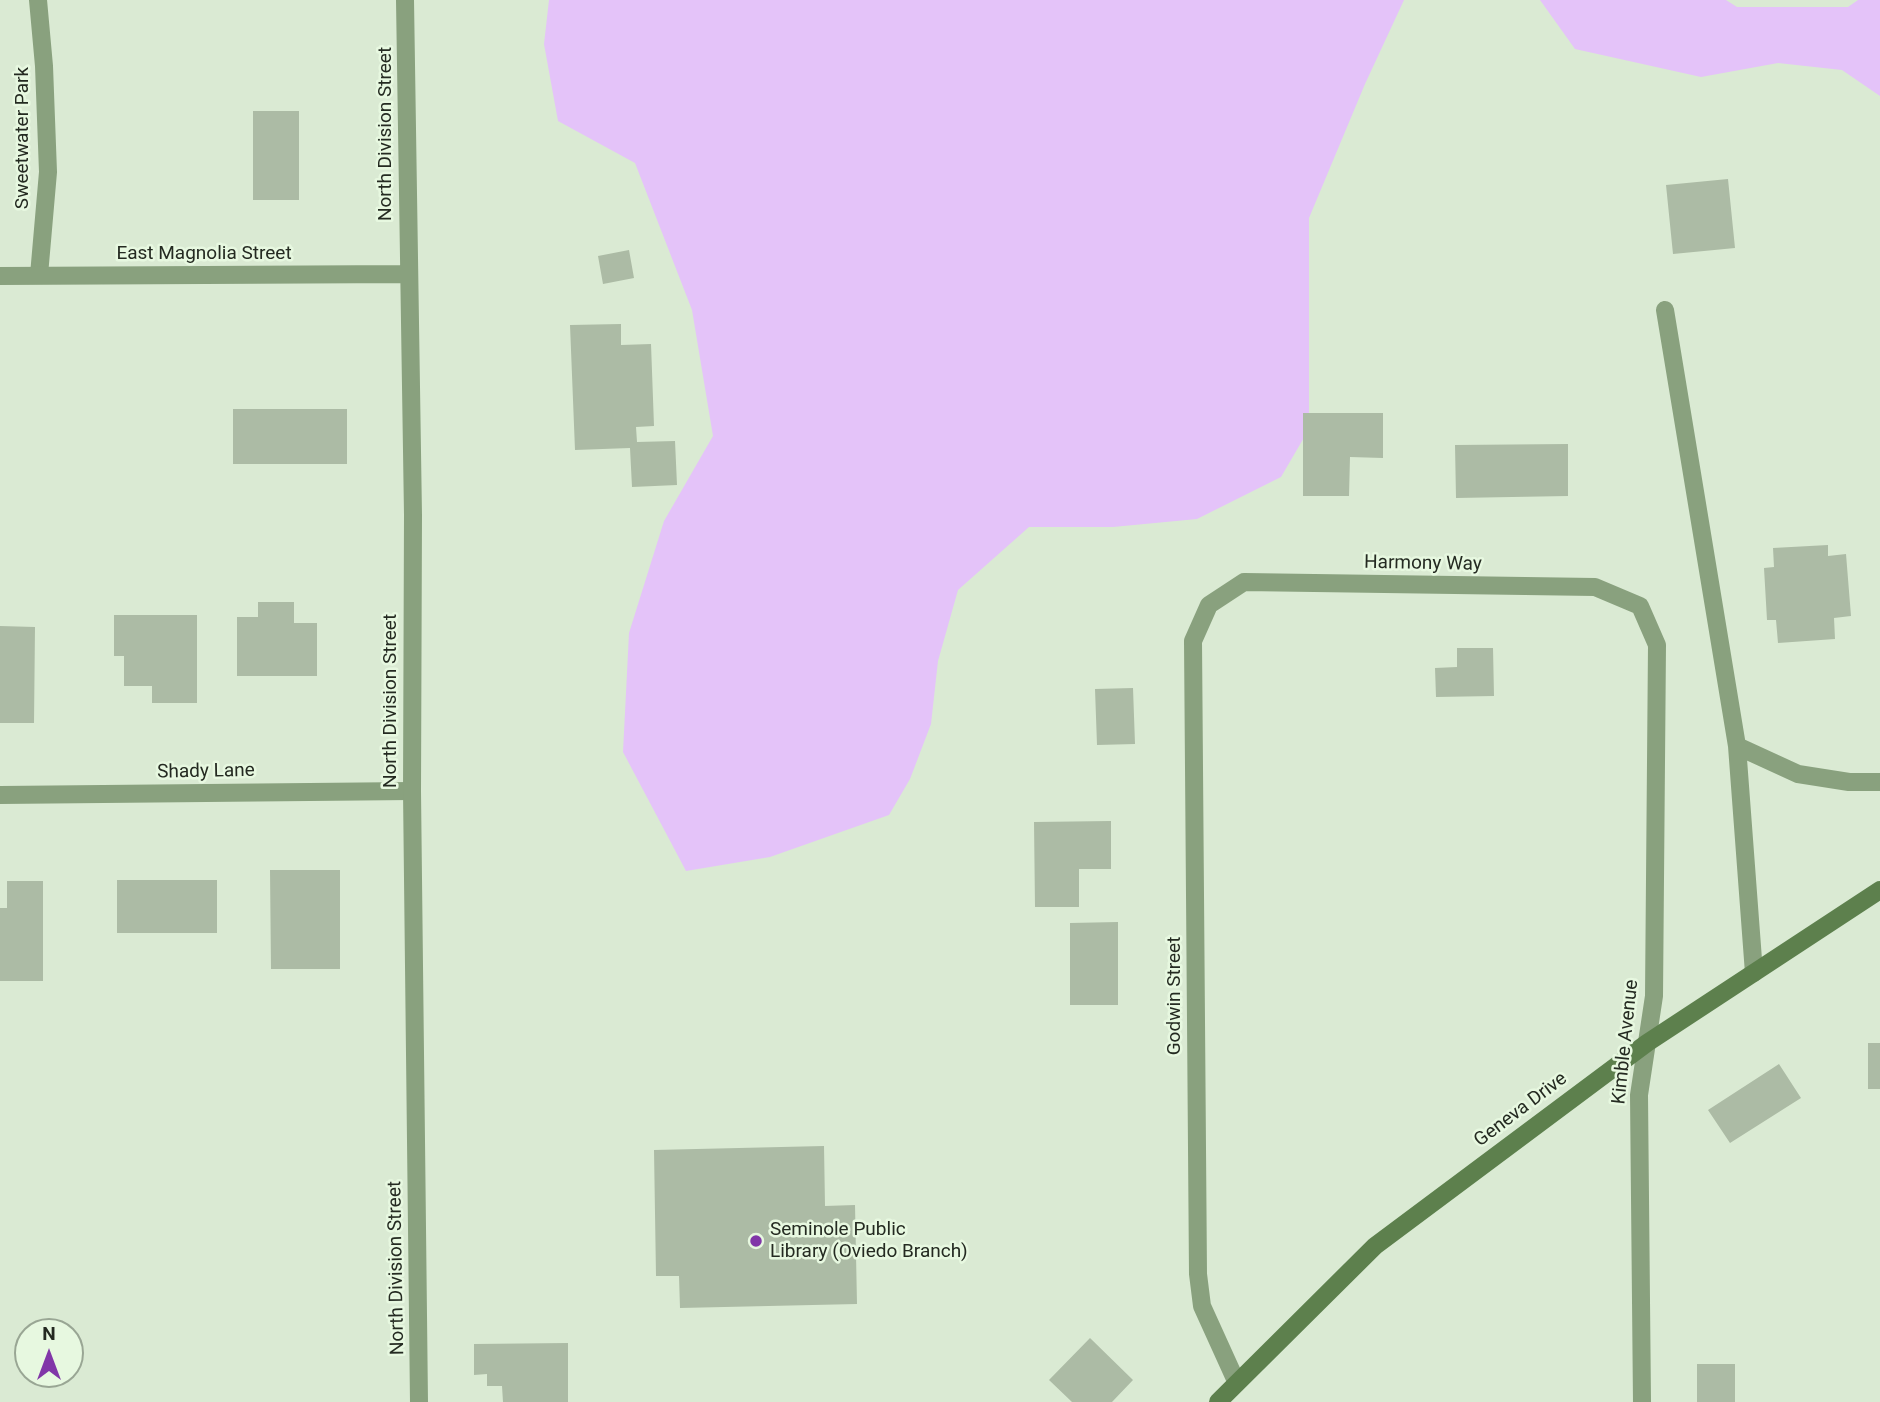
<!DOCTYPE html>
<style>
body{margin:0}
#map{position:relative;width:1880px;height:1402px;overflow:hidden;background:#daead3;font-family:Roboto,sans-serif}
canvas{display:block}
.north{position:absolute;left:14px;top:1318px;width:70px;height:70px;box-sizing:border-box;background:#e7f8e0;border:2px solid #99a694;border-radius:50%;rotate:0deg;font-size:19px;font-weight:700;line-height:28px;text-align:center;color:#242a21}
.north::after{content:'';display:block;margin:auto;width:24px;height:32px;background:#8136a8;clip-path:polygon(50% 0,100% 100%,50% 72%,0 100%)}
</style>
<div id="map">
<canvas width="1880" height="1402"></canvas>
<div class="north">N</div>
</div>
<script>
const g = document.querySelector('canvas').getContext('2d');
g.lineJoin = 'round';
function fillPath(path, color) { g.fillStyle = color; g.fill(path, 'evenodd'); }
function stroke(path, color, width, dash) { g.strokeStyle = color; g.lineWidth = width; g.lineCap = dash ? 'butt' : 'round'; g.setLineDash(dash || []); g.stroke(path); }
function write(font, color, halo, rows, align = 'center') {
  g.font = font + ' Roboto,sans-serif'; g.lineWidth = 5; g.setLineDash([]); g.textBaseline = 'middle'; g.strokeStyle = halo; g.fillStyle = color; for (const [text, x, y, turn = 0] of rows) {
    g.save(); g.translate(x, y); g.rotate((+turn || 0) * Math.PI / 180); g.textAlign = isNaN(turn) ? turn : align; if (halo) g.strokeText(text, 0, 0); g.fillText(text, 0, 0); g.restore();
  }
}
const green = new Path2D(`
 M549,0H1404L1365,84L1309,218V429L1281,477L1197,519L1113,527H1029L958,590L938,661L931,724L910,779L889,815L770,857L686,871L623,752L629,633L664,521L713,436L692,310L635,163L558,121L544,44Z
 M1540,0H1726L1737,7H1848L1858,0H1880V96L1842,70L1778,63L1701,77L1575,49Z`);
const building = new Path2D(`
 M253,111H299V200H253Z
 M1728,179L1735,248L1673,254L1666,185Z
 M629,250L634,278L603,284L598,256Z
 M621,324V345L651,344L654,426L636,427L637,442L675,441L677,485L632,487L630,448L575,450L570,325Z
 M233,409H347V464H233Z
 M1303,413H1383V458L1350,457L1349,496H1303Z
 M1568,444V496L1456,498L1455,445Z
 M1828,545V556L1846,554L1851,616L1834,618L1835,639L1778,643L1776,620H1767L1764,568L1774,567L1773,548Z
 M258,602H294V623H317V676H237V617H258Z
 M114,615H197V703H152V686H124V656H114Z
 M0,626L35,627L34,723H0Z
 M1457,648H1493L1494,696L1436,697L1435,668L1457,667Z
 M1133,688L1135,744L1097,745L1095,689Z
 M1111,821V869H1079V907H1035L1034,822Z
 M270,870H340V969H271Z
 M117,880H217V933H117Z
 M7,881H43V981H0V908H7Z
 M1118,922V1005H1070V923Z
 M1868,1043H1880V1089H1868Z
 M1779,1064L1801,1098L1730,1143L1708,1110Z
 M824,1146L825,1206L855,1205L857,1304L680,1308L679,1276H656L654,1150Z
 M1090,1338L1133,1380L1112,1402H1072L1049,1380Z
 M568,1343V1402H503L502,1386H487V1374L474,1375V1344Z
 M1697,1364H1735V1402H1697Z`);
const service = new Path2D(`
 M1665,310L1737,746L1754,973
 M1737,746L1798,774L1849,782H1880`);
const minor = new Path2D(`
 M38,0L44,66L48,172L39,275
 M0,795L412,791
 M1236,1381L1202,1306L1198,1274L1193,641L1209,605L1244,582L1595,587L1640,606L1657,645L1654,996L1639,1095L1642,1402`);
const tertiary = new Path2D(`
 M405,0L413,515L412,791L419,1402
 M0,276L408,274`);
const secondary = new Path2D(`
 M1218,1402L1375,1246L1647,1043L1880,890`);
const markers = [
 [756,1241,7,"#8136a8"]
];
const streetNames = [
 ["North Division Street",386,134,-90],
 ["Sweetwater Park",23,138,-90],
 ["East Magnolia Street",204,254],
 ["Harmony Way",1423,564,1],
 ["North Division Street",391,701,-90],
 ["Shady Lane",206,772,-1],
 ["Godwin Street",1175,996,-90],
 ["Kimble Avenue",1626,1042,-84],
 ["Geneva Drive",1521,1110,-37],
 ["North Division Street",397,1268,-91]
];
const poiNames = [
 ["Seminole Public",770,1230],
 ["Library (Oviedo Branch)",770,1252]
];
fillPath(green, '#e4c3f9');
fillPath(building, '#acbba5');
stroke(service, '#89a17e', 18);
stroke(minor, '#89a17e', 18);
stroke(tertiary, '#89a17e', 18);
stroke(secondary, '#5d804d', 18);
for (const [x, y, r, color] of markers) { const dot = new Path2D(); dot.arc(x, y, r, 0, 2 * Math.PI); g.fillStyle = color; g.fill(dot); stroke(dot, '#e7f8e0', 2.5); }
write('19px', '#242a21', '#e7f8e0', streetNames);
write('19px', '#242a21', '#e7f8e0', poiNames, 'left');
</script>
